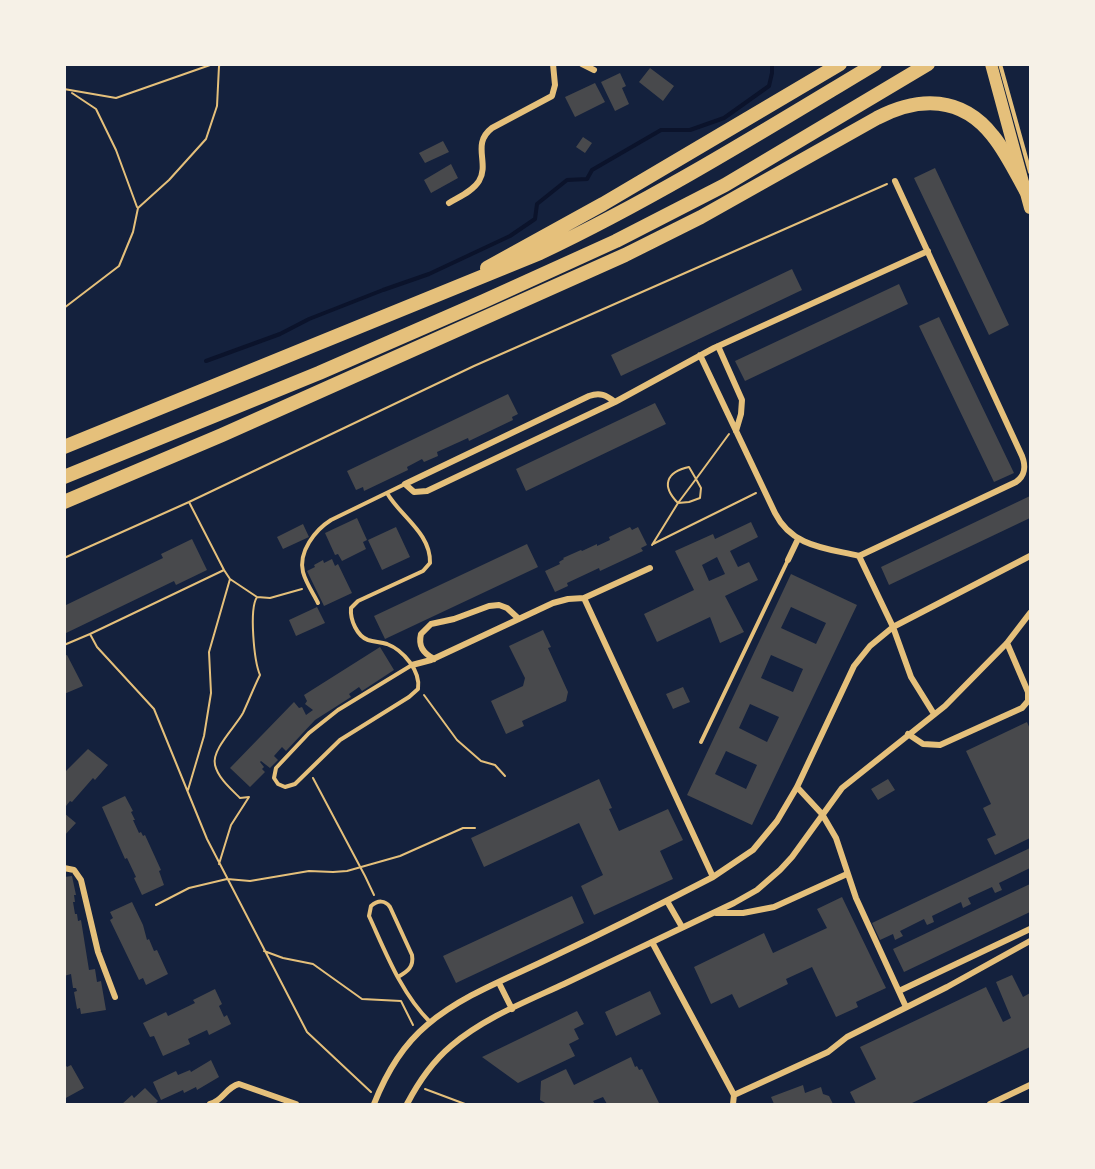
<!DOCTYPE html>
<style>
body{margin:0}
#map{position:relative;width:1095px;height:1169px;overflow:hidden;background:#14213d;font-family:"Open Sans",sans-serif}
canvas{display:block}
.frame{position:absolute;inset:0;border:66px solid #f6f1e7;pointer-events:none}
</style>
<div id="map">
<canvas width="1095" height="1169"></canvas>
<div class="frame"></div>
</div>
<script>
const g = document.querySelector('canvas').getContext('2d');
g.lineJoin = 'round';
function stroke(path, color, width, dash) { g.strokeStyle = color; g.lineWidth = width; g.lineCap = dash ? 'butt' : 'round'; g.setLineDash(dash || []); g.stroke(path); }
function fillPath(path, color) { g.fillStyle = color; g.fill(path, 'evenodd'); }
const stream = new Path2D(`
 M206,361L280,334L309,319L383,290L429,274L510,236L535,219L537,204L567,180L587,179L592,170L661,130H690L724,118L769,86L772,73V64`);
const building = new Path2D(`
 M650,68L674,86L663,101L639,82Z
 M620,73L626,86L622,88L629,104L615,111L601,82Z
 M595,83L605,102L575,117L565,97Z
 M583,137L592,143L585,153L576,147Z
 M443,141L449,152L425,163L419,153Z
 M451,164L458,178L431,193L424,180Z
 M935,168L1009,325L989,335L914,178Z
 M792,269L802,290L621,376L611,355Z
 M899,284L908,304L745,381L735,361Z
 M939,317L1014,473L994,482L919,326Z
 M508,394L518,414L512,417L513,420L469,441L468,438L437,452L438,456L424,462L422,459L407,467L408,470L364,491L363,487L356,490L347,471Z
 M655,403L666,424L526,491L516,469Z
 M1030,496V518L889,585L881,567Z
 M357,518L367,540L363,542L366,549L342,561L338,554L335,555L325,533Z
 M751,522L758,537L730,551L738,567L749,562L758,580L725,596L744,632L720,643L710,617L657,642L644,614L694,590L675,551L713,534L715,539ZM717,557L725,574L709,581L702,565Z
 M303,524L309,537L283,549L277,537Z
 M396,527L410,557L382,570L368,540Z
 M630,527L632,530L638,527L647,545L641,548L643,551L600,571L599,568L567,583L568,586L555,592L545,571L560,564L559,562L564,559L563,558L581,550L582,551L597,544V546L610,540L609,537Z
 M192,539L207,570L176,585L174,581L64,634V606L163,558L161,554Z
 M527,544L538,567L385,639L374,616Z
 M332,559L335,566L338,564L352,593L324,606L307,571L315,567L314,565L323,560L324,563Z
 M791,574L857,605L752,825L687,795ZM791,607L826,623L816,644L781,628ZM771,655L803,669L793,692L761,678ZM750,704L779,717L767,742L739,728ZM726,751L757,765L746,789L715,774Z
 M317,607L325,623L296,636L289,620Z
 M543,630L551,647L548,648L568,692L566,701L522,721L524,726L506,734L491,701L523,686L525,678L509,646Z
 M380,647L394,670L362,691L359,687L349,694L351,697L315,720L286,751L282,747L274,756L278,760L270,768L261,761L260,762L264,767L262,769L265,772L250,787L230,768L294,702L299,708L302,707L306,715L313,710L305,704L307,701L304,695Z
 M67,655L83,686L64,694V656Z
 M683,687L690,702L673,709L666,694Z
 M1027,722L1030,729V838L995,855L987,839L996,835L983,808L991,804L966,751Z
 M88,749L108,765L95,780L93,778L72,802L70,801L66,806L64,773Z
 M599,779L612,808L609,809L619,831L668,809L683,840L660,851L673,879L594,915L581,886L603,875L579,823L484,867L471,838Z
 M888,779L895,790L878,800L871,789Z
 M125,796L133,811L131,812L135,820H133L139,833L141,832L143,836L145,835L161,870L159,871L164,885L142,895L134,878L136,877L127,858L125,859L102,807Z
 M64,813L76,823L64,836Z
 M1030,848V868L999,883L1002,890L995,893L992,887L968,898L971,904L963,908L961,902L932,916L934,922L927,925L924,919L900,931L903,936L895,940L893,934L880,940L872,923Z
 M72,876L76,895H74L75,902H73L75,914H77L78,921L81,920L89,970L95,969L97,982L101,981L106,1010L81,1014L80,1008L77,1009L74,992L77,991L76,988H73L71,974L64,976V877Z
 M1030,884V912L904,972L893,949Z
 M572,896L584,923L456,983L443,956Z
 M842,897L886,988L856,1002L858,1007L836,1017L812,967L786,979L788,984L739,1008L732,994L711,1004L694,967L764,933L773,953L827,928L817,909Z
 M132,902L143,925L147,940L149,939L154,951L157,950L168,974L146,985L143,978L139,980L110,920L113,918L110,912Z
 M1012,975L1023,997L1030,993V1047L910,1104H856L850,1092L876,1079L860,1047L986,987L1003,1022L1011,1018L996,982Z
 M215,989L222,1004L219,1006L224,1017L227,1015L231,1024L209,1035L207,1030L188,1039L190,1044L163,1056L154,1036L150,1037L143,1023L166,1012L168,1016L195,1003L193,1000Z
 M650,991L661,1014L616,1036L605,1012Z
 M577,1011L584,1024L574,1029L579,1039L569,1044L575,1056L518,1083L482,1057Z
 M631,1057L635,1067L637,1066L639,1070L642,1069L659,1103L655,1104H607L603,1097L593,1101L595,1104H547L540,1100L541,1081L566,1069L574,1085Z
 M211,1060L219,1077L197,1090L196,1087L184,1093L183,1090L161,1100L153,1082L176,1071L178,1075L190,1070L191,1072Z
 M64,1063L67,1067L71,1065L84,1088L64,1099Z
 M803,1085L805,1093L821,1087L823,1094L829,1096L833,1104H774L771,1097Z
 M145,1088L158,1101L155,1104H122L132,1095L134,1098Z`);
const path = new Path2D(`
 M64,89L116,98L213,64
 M72,93L96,109L116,150L137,207
 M64,308L119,266L133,232L138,208L169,180L206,139L217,106L219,66L221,64
 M653,544L756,493
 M652,545L678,503L696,479L701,488L700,498L689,502L678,503C661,486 666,472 689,467L696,479L729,434
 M64,558L189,502
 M224,570L189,502L474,366L887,184
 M90,634L224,570L230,579L257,597L270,598L302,589
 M64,645L90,634L97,647L154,709L207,839L307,1032L371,1092
 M424,695L457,740L481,761L495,765L505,776
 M313,778L365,876L374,895
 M188,790L204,736L211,693L209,652L230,579
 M249,797L240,798C231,789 218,778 215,765C211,750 236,726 243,713C249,700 254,687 260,675C254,661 249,609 257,597
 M219,864L231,825L249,797
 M156,905L189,888L227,879L250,881L309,871L333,872L347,871L400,856L463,828H475
 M264,951L283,958L313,964L362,999L401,1001L413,1025
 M425,1089L465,1104`);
const service = new Path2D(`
 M1000,64L1030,172
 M387,493C400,516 431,533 430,563L423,571L358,601L351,608C350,620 357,636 368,640C375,642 381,642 387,644C403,650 421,671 418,689L409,697L340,740L295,784L285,787L278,784L274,778L276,768L309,733L338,710L412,665
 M318,603C313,593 306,583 303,572C298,552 315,530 331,520L405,484
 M701,742L788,560
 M398,977C408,971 414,967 412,955L390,907C385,900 378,900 371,906L369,916C386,953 401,993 430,1022`);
const minor = new Path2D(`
 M582,64L594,70
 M449,203C459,197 473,191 479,181C490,163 471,144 492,128L552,96L555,85L553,64
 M718,346L742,400L741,414L736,431
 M700,355L775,513C792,547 826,548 859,556L893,627L911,677L934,714
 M615,402C606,395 600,392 589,396L405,484L414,492L427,491L615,402L714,348L928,251
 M859,556L1016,482C1025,476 1026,466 1022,456L895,181
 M788,560L798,539
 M584,598L650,568
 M434,659C423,653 418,646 421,634L431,624L454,619L489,606L499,605L507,608L519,619
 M412,665L431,660L553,603L568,599L584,598L713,877
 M908,734L923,744L940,745L1022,708L1028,701V692L1007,643
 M797,787L822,814L836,838L856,898L906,1007
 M64,868L74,870L81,880L98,952L115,997
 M667,901L682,927
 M716,913H743L774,907L847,874
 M652,942L734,1095
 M499,983L512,1009
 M899,991L1030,929
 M210,1104C223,1101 226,1087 239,1084L296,1104
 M374,1104C385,1076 403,1045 427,1025C462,995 509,978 550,958C605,932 659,905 713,877L753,850L777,821L797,787L854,666L870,646L893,627L1030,556
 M407,1104C418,1083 432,1062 451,1046C484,1018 525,1002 564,984C620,957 677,930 734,903L757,890L780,870L792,857L842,788L945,706L1007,643L1030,613
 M733,1104L734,1095L828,1052L847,1037L947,987L1030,941
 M990,1104L1030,1085`);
const primary = new Path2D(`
 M991,64L1030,208`);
const motorway = new Path2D(`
 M487,268L603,204L840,64
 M64,447L540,253C656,198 765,130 875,64
 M64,477L319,373L484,301L616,241L725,185L928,64
 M64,502L222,435L625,255L701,217L877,118C919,96 962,96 993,136C1006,152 1016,173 1026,191`);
stroke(stream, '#0b132b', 4);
fillPath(building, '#48494c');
stroke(path, '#e5c07b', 2);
stroke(service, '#e5c07b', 4);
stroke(minor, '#e5c07b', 6);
stroke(primary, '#e5c07b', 12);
stroke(motorway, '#e5c07b', 14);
</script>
